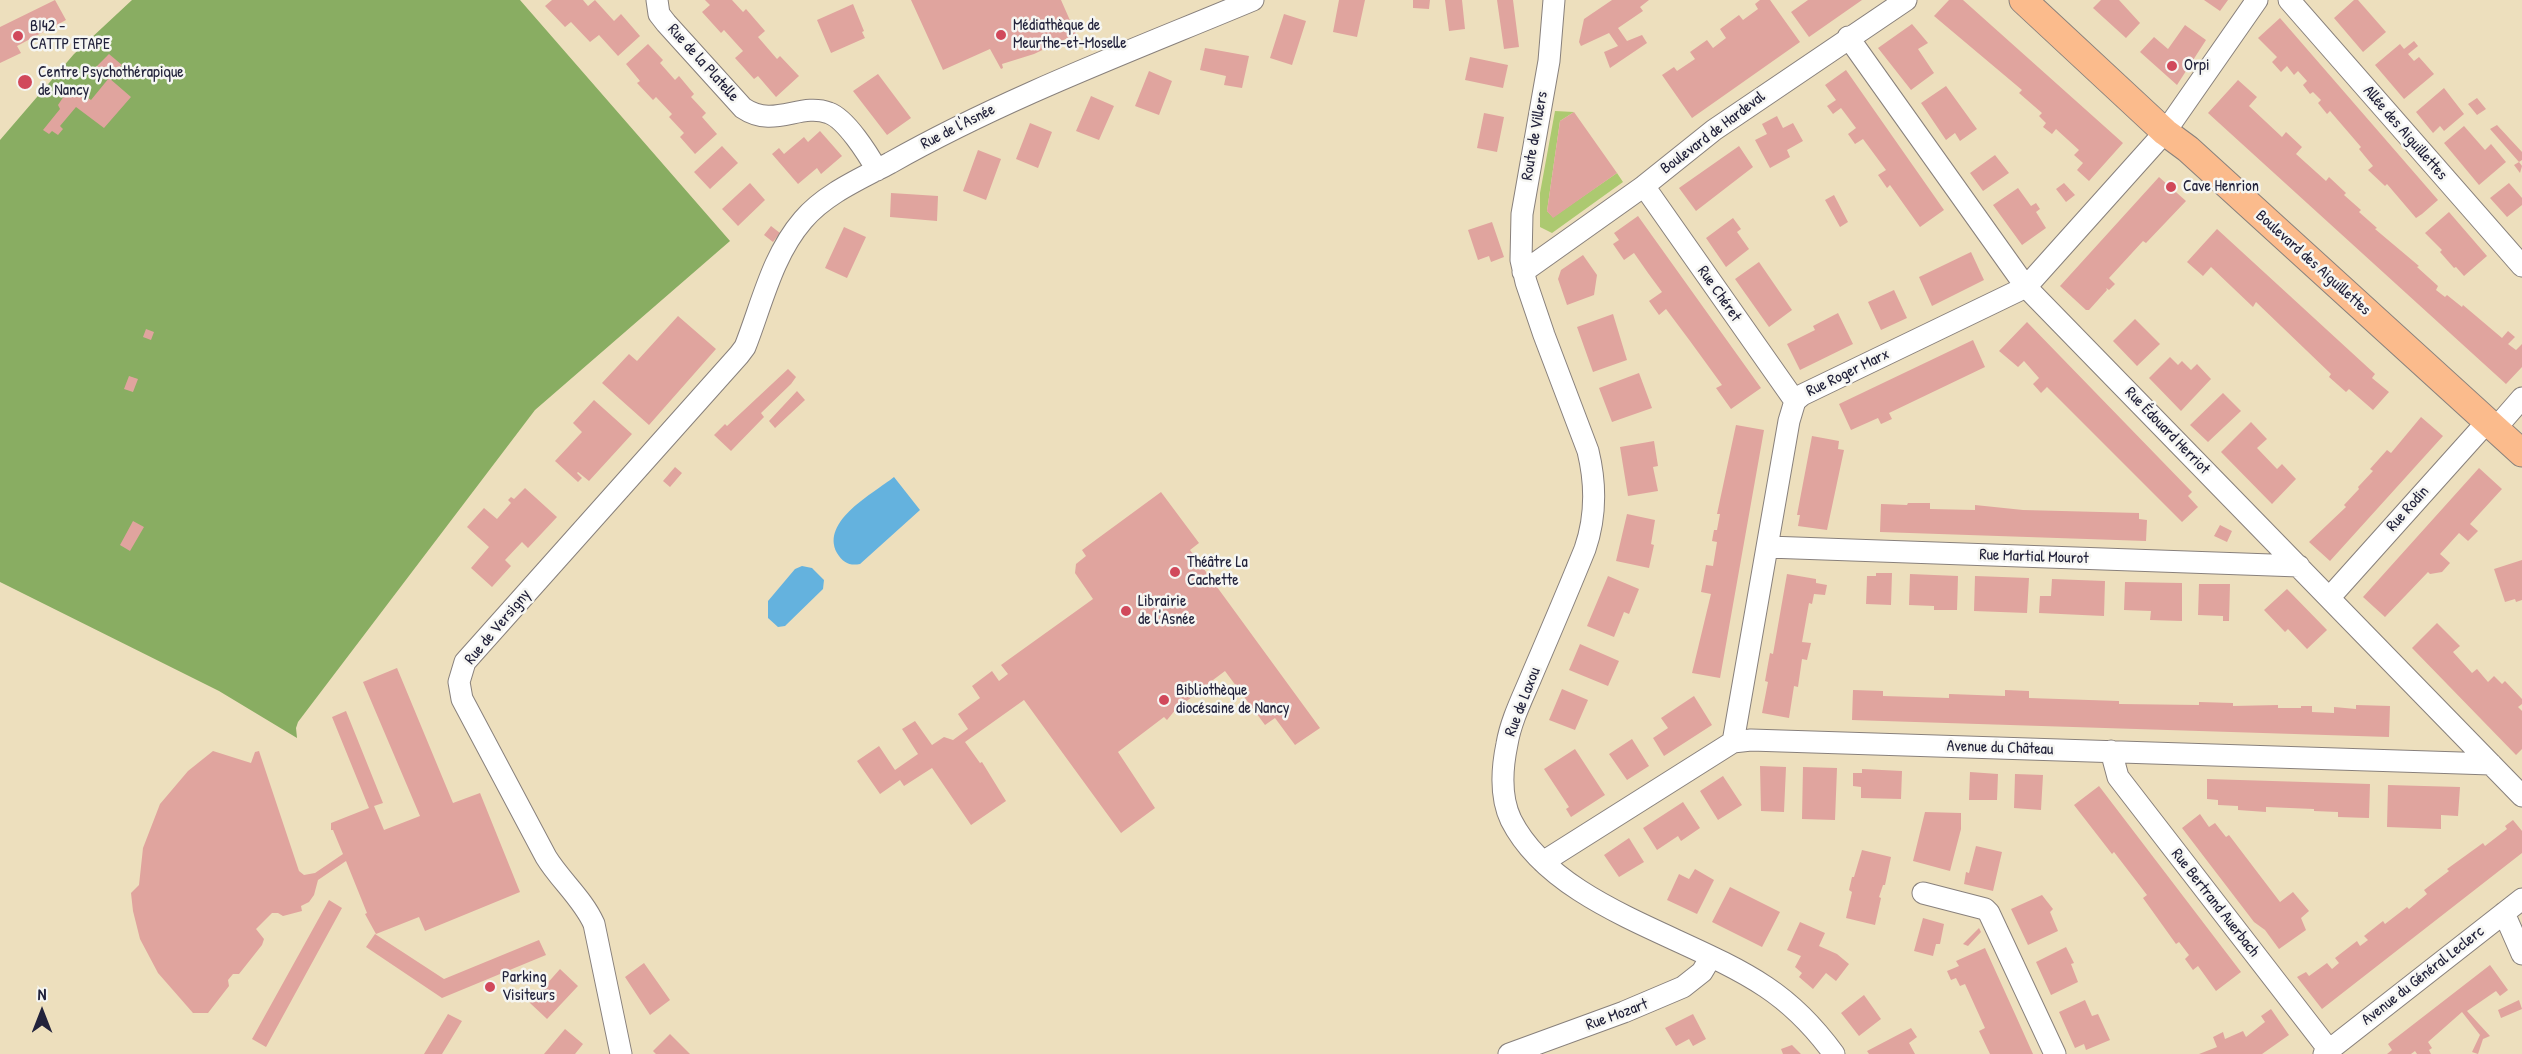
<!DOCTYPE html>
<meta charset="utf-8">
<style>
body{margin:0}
#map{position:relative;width:2522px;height:1054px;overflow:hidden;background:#eddfbd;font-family:"Patrick Hand",sans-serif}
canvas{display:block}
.north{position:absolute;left:12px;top:982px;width:60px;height:60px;-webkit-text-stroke:4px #f6f6f2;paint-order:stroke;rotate:0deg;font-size:16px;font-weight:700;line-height:24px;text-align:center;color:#22223b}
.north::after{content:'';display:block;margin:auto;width:21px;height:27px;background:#22223b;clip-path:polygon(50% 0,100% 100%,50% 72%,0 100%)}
</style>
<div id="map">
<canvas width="2522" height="1054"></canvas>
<div class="north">N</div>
</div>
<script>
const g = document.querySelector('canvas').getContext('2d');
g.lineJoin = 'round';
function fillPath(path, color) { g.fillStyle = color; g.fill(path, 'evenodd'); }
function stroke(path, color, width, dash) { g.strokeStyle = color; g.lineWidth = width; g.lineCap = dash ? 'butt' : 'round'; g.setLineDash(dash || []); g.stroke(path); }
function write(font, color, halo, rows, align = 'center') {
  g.font = font + ' "Patrick Hand",sans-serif'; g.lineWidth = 5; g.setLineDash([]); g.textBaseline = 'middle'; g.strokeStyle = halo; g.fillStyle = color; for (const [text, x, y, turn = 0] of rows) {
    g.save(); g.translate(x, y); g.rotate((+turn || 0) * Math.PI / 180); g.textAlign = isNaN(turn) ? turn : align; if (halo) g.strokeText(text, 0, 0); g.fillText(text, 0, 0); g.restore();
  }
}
const green = new Path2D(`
 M1555,111L1574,112L1560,121L1547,211L1553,217L1617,173L1623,182L1552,233L1540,227V193Z`);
const forest = new Path2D(`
 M132,0H520L730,241L535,410L298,722L296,728L297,738L219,691L0,582V140L74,54Z`);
const water = new Path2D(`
 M894,477L920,510L860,564C850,566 843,563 837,553C820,521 874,493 894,477Z
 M802,566L812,568L824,580L823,589L785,626L778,627L768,618V601L795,569Z`);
const building = new Path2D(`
 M55,0L66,20L17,46L21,53L0,63V27Z
 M552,0H583L588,6L595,0L614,21L621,14L640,36L618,56L599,35L590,42L571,22L565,27L545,6Z
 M705,0H732L743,12L746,9L765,31L758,37L777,59L780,56L799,76L776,97L758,76L754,79L735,58L743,51L724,30L721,33L702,12L710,5Z
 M911,0H1061L1076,34L1034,54L1002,64L1003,68L1001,69L990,49L943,70Z
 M1339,0H1365L1357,37L1333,32Z
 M1413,0H1430L1429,9L1413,8Z
 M1445,0H1462L1465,29L1449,31Z
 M1497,0H1513L1519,47L1504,49Z
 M1612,0H1649L1640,7L1643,11L1618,28L1627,41L1642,35L1647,43L1610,68L1604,52L1618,46L1609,33L1581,46L1579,42L1584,19Z
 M1760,0H1770L1800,42L1692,118L1662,75L1674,67L1677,71L1695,59L1690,52L1707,40L1713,48L1726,38L1720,29L1739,15L1743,20L1758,9L1755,4Z
 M1808,0H1862L1809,37L1791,12Z
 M1949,0H1963L2123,143L2089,181L2077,170L2083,163L2074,155L2079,150L2056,129L2052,134L2043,127L2046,123L2039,116L2042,113L2019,93L2022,90L1934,16Z
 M2101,0H2119L2140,23L2126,38L2093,8Z
 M2204,0H2228L2220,11Z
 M2354,0H2358L2386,32L2363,52L2334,18Z
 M853,4L864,31L862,32L865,38L831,53L817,20Z
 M1284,14L1306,21L1292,65L1270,58Z
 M2280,18L2438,200L2422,214L2416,218L2387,184L2385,186L2368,170L2373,166L2359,149L2361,147L2330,111L2327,114L2318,103L2321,100L2313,92L2310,94L2303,85L2307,81L2298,71L2294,75L2287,66L2281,72L2272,62L2277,57L2258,38Z
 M1912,24L1928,43L1918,49L1934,73L1911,90L1878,48Z
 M2185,25L2206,40L2177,85L2140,52L2154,37L2168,49Z
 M2414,41L2418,46L2408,54L2414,61L2419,57L2434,74L2404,99L2375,65L2400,44L2404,49Z
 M648,44L663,60L660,63L675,80L679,76L694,94L691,97L706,113L702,117L717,134L695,154L680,137L684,133L669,117L672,114L656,97L653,100L637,83L640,81L626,64Z
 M1205,48L1249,56L1242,88L1224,85L1226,76L1200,70Z
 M109,54L122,65L117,70L112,67L104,76L94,69Z
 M1470,57L1508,65L1503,88L1465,80Z
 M1846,70L1944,210L1920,227L1890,185L1887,188L1878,175L1886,170L1863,139L1855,144L1848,134L1856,128L1841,108L1833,114L1827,106L1836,100L1825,85Z
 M1149,71L1172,81L1159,115L1135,106Z
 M878,74L911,118L887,135L853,91Z
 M109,78L131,97L104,128L76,107L60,126L63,129L58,135L52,131L49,134L43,130L60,109L58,105L66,93L70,97L77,90L91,100Z
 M2238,80L2257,97L2249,106L2282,137L2286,132L2302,147L2296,154L2326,181L2329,177L2346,193L2344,195L2361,210L2359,212L2377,228L2375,229L2419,266L2417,267L2438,286L2436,290L2445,297L2447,295L2462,307L2463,305L2502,338L2508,331L2515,337L2508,344L2516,350L2522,344V367L2506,384L2208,113Z
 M1946,86L1977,129L1960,141L1955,133L1946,140L1921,103Z
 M2444,88L2464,114L2444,131L2440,126L2433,133L2416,112Z
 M1091,96L1114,106L1099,140L1076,131Z
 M2477,98L2486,109L2477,115L2468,104Z
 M1574,112L1617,173L1553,218L1547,211L1560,121Z
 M1484,113L1504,117L1497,152L1477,148Z
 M1777,116L1783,128L1793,123L1803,141L1787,150L1790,157L1770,168L1755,140L1767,134L1762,124Z
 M1030,123L1052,132L1038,168L1016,159Z
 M2497,125L2522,152V160L2519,162L2522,166L2520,173L2514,165L2519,162L2490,129Z
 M2464,126L2485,150L2491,144L2506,162L2479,185L2444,143Z
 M820,131L842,156L821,174L817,168L798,184L772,154L779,148L784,154L804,137L808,142Z
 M722,146L738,163L710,189L694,172Z
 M1739,146L1753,167L1696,211L1679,188Z
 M978,150L1001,159L986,200L963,191Z
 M1995,155L2009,173L1983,191L1970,173Z
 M2159,177L2186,201L2146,243L2143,241L2109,278L2115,284L2109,290L2106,288L2107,290L2089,310H2086L2060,286Z
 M750,183L765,200L738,226L722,209Z
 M2064,183L2075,195L2066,202L2056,189Z
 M2509,183L2522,198V205L2507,217L2490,198Z
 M2018,188L2031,206L2036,203L2040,209L2036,212L2046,228L2022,245L1993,205Z
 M891,193L938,196L937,221L890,217Z
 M1834,195L1848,222L1840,227L1825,200Z
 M2449,212L2487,256L2464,276L2456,267L2454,268L2440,252L2442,250L2425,233Z
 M1638,216L1761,388L1731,409L1716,388L1722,385L1690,341L1666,309L1659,315L1649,301L1662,292L1648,273L1634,253L1624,260L1613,244L1619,240L1614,233Z
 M1733,218L1741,229L1737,232L1749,249L1726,267L1706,238Z
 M1492,222L1504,257L1491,262L1489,256L1478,260L1468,230Z
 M771,226L780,233L773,242L764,235Z
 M844,227L866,237L847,278L825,268Z
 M2217,229L2375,374L2372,378L2389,392L2373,410L2349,389L2346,392L2329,377L2331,374L2256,302L2253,307L2211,267L2203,276L2187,262Z
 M1971,252L1984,280L1932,306L1919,277Z
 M1583,255L1597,275L1594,295L1567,305L1558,279L1561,270Z
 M1759,262L1792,310L1769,327L1735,279Z
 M1894,290L1907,318L1881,330L1868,302Z
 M1838,313L1853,344L1800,370L1787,344L1815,330L1813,326Z
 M1613,314L1627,360L1593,372L1577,327Z
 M678,316L716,349L649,425L602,383L629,354L637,361Z
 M2135,319L2160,344L2137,366L2113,341Z
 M2027,322L2192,492L2188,496L2198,507L2182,522L2047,387L2041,393L2033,384L2039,378L2024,361L2018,367L1999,351Z
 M146,329L154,332L151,340L143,337Z
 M1973,340L1985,367L1889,413L1892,419L1881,424L1878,418L1851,430L1839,404Z
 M2170,357L2178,365L2182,361L2191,370L2197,364L2211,379L2181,411L2149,378Z
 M788,369L796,377L791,384L761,413L764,417L731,451L714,435L725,424L727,426Z
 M1639,373L1652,408L1612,422L1599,388Z
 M129,376L138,379L133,392L124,389Z
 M797,391L805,400L775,428L769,421Z
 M2223,393L2241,411L2208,442L2190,425Z
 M594,400L632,434L589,481L578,472L577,473L582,478L578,482L555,461L582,432L573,423Z
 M2421,417L2443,436L2330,561L2309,542L2346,507L2344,505L2359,489L2358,487L2373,471L2370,469L2387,450L2391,453Z
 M2251,422L2267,439L2257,448L2277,469L2282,464L2296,479L2272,504L2221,452Z
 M1736,425L1764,430L1720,678L1692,673L1711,594L1701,592L1706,565L1713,566L1717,542L1712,541L1714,530H1717L1720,514H1717Z
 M1812,436L1839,441L1838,449L1844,450L1827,530L1798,526L1800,515H1797Z
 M1654,441L1658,466L1653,467L1658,491L1628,496L1620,447Z
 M675,467L682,473L670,487L663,481Z
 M2479,468L2502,489L2470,524L2478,531L2468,541L2459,533L2440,554L2450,563L2442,572L2430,574L2428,572L2385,617L2363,597Z
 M525,488L557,517L528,548L522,542L505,560L511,566L492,587L471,568L489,547L467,527L484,508L497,519L511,503L508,500L511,497L514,499Z
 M1161,492L1199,543L1190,550L1320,728L1295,745L1275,718L1265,725L1225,671L1201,689L1204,693L1192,697L1176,709L1167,720L1164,717L1118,752L1155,808L1121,833L1024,700L965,742L980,763L982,762L1006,801L971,825L932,768L904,786L900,780L880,794L857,761L879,746L895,770L918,754L902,729L915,721L932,745L944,737L953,740L968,729L958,714L980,698L972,686L992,671L999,681L1008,674L1001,665L1093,599L1075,573L1076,564L1086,556L1082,550Z
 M1908,503H1930V509L1975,510V505L2023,510L2139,513V519L2147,520L2146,541L1880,532L1881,504L1907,505Z
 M1627,514L1655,520L1651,544L1654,545L1649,568L1616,561Z
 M133,521L144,527L130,551L120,545Z
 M2220,525L2232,531L2227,542L2214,536Z
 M2522,560V600L2516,602L2515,599L2505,602L2494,569Z
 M1876,573H1892L1891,605L1866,604L1867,576H1876Z
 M1787,574L1816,579V583L1827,585L1825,595L1814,594L1812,604L1809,603L1802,642L1811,643L1807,660L1802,659L1798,687L1794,686L1789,718L1762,713L1768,682L1765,681L1770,653L1773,654Z
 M1910,574L1958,576L1957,610H1934V606L1909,605Z
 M1608,576L1639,589L1629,614L1624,612L1614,637L1587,626Z
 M1975,576L2029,578L2027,613L1974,611Z
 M2052,579L2105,581L2104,616L2039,613L2040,596H2051Z
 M2125,582L2182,583V621L2150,620L2151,611L2124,610Z
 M2199,584H2230L2229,621H2223V616L2198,615Z
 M2287,589L2327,630L2307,649L2288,629L2285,632L2264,610Z
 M2437,623L2460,646L2453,652L2472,673L2477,669L2488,682L2494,676L2502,684L2505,681L2522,699V704L2518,707L2522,711V749L2516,755L2412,648Z
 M1580,644L1619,661L1608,686L1569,670Z
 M397,668L453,803L480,793L520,892L425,931L419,917L376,934L365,914L367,913L346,861L318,880L314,895L309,902L301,906L302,911L283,916L278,913H272L256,929L264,939L262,945L239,974H233L228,980L229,986L208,1013H193L158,973L140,939L133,911L131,893L139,885L143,848L160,804L188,771L213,751L251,763L255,752L259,751L299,871L304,875L315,873L343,854L333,830H331V823L369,808L332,717L346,711L383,803L374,806L384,830L420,816L363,682Z
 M1562,689L1588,700L1575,730L1549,720Z
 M1853,690L1883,691V696L1949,698V694L2005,696V690L2029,691V698L2119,701V704L2199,705V702L2233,703V706L2278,705V708H2301V706H2312V712L2334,713V707L2356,709V705L2390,706L2389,737L1852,720Z
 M1694,696L1712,725L1664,756L1653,738L1668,728L1661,718Z
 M1632,739L1649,766L1627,780L1609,754Z
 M1575,749L1605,795L1571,817L1566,809L1569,807L1544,769Z
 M1760,766L1786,767L1784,812L1761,811Z
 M1803,767L1837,768L1835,820L1802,819Z
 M1862,769L1902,771L1901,799L1861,798V787L1853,786V773H1862Z
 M1970,772L1998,774L1997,800H1969Z
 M2015,774L2043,775L2041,810L2014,808Z
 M1723,776L1742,805L1718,820L1700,791Z
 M2207,779L2370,784L2369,818L2338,817V812L2314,811V809L2266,807V812L2238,810V806L2218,805V800L2207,799Z
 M2388,785L2460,787L2458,816L2441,815V829L2387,827Z
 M2099,786L2241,972L2216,991L2198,966L2193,970L2185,959L2189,955L2179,942L2176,944L2143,898L2147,895L2114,852L2112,854L2074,805Z
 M1683,802L1700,828L1681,841L1678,836L1657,850L1643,828Z
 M1925,812L1961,813V829L1950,871L1913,861Z
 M2200,814L2209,827L2215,823L2226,837L2229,835L2280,902L2293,892L2309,911L2301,918L2306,930L2279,949L2265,930L2254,922L2182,828Z
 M2513,820L2522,831V853L2322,1009L2297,977L2306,972L2309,976L2327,963L2332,969L2339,963L2335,958L2357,941L2360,946L2368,940L2364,936L2383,921L2385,924L2407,907L2409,909L2427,894L2424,890L2449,871L2447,869L2483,843L2485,846L2507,829L2505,826Z
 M1629,838L1644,862L1619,877L1604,855Z
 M1976,846L2002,852L1993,891L1964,884L1966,872L1969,873Z
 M1862,850L1891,857L1885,885H1883L1879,897L1881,898L1875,925L1846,918L1852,892L1849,890L1852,877H1854Z
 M1695,869L1714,880L1697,914L1667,900L1679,874L1689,879Z
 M1730,887L1780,912L1762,947L1712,922Z
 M2042,895L2053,909L2050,912L2058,931L2028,945L2011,909Z
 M329,900L342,908L266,1047L252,1039Z
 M1923,918L1944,924L1940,944H1936L1933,956L1914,951Z
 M1800,922L1825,933L1819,946L1837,954L1849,964L1836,981L1826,973L1813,989L1799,977L1802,973L1795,967L1801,956L1787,950Z
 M1979,928L1981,932L1968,946L1963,944Z
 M375,934L444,979L539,940L546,955L442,998L366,947Z
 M2066,947L2074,963L2071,964L2078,982L2051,995L2036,962Z
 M1985,948L2015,1014L2033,1054H1990L1979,1031L1985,1028L1965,984L1960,986L1956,978L1951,980L1947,971L1959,966L1956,961Z
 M644,963L670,1000L650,1015L625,977Z
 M2490,965L2508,990L2500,996L2496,991L2467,1011L2490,1036L2483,1039L2478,1054L2472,1052L2480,1035L2462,1012L2428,1042L2432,1048L2429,1050L2431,1054H2417L2415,1051L2411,1054H2387L2392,1050L2388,1044Z
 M560,969L578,986L547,1019L530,1003Z
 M1864,995L1881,1019L1859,1036L1841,1013Z
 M2085,1000L2092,1016L2098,1014L2110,1040L2086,1050L2084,1044L2075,1048L2059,1012Z
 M2519,1000L2522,1009L2501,1018L2498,1010Z
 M2271,1009L2289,1035L2262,1054H2199L2217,1047L2213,1037L2223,1032L2225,1039L2243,1031L2246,1037L2265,1022L2261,1016Z
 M448,1014L462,1021L442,1054H424Z
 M1693,1014L1706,1039L1693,1046L1689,1039L1676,1046L1665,1028Z
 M1911,1028L1917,1037L1909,1043L1915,1054H1869L1867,1051Z
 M565,1029L583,1044L575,1054H544Z
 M670,1034L690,1054H656L653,1051Z
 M1792,1045L1801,1054H1783L1781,1049Z`);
const minor = new Path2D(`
 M657,0L659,14L666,23L743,108C774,129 800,102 829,113C846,119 868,154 877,170
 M1554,0L1549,61L1522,214L1521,260L1526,282L1544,335L1588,451C1596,484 1596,517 1585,549C1568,591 1550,633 1532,675C1523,697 1511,720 1507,744C1502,768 1500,797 1511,820C1555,907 1689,935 1766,987C1793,1005 1815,1028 1834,1054
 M2289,0L2522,266
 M1848,37L2026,287L2522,796
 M1644,186L1795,401
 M1523,272L1644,186L1714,130L1906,0
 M2495,429L2522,398
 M1768,547L2299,566
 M2330,597L2487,422
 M1733,742L1789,421L1795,401L1802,395L2026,287L2165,132L2257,0
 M2111,751L2118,777L2329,1050
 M1543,862L1733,742L1751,740L2491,764
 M1923,893L1985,909L1989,913L2055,1054
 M2504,913L2522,954
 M621,1054L594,924C583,899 560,880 546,857L462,699L459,682L465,662L739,355L745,347C762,304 772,256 803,220C825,194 860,179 890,163C1005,98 1131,51 1253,0
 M1509,1054L1624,1012L1683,987L1702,972L1711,957
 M2324,1054L2522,899`);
const major = new Path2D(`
 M2023,0L2165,132L2188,149L2522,453`);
const markers = [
 [1001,35,6,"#d1495b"],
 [18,36,6,"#d1495b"],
 [2172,66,6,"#d1495b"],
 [25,82,8,"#d1495b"],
 [2171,187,6,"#d1495b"],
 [1175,572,6,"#d1495b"],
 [1126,611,6,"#d1495b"],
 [1164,700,6,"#d1495b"],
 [490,987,6,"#d1495b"]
];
const poiNames = [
 ["Médiathèque de",1013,26],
 ["Meurthe-et-Moselle",1013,44],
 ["BI42 -",30,27],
 ["CATTP ETAPE",30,45],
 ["Orpi",2184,66],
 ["Centre Psychothérapique",38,73],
 ["de Nancy",38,91],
 ["Cave Henrion",2183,187],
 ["Théâtre La",1187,563],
 ["Cachette",1187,581],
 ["Librairie",1138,602],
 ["de l'Asnée",1138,620],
 ["Bibliothèque",1176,691],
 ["diocésaine de Nancy",1176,709],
 ["Parking",502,978],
 ["Visiteurs",502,996]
];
const streetNames = [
 ["Rue de la Platelle",703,63,48],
 ["Rue de l'Asnée",958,127,-27],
 ["Boulevard de Hardeval",1713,133,-37],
 ["Allée des Aiguillettes",2405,133,49],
 ["Route de Villers",1535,136,-80],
 ["Boulevard des Aiguillettes",2313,263,42],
 ["Rue Chéret",1719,294,55],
 ["Rue Roger Marx",1848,373,-26],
 ["Rue Édouard Herriot",2167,431,46],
 ["Rue Rodin",2408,509,-48],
 ["Rue Martial Mourot",2034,557,2],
 ["Rue de Versigny",498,627,-50],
 ["Rue de Laxou",1523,702,-69],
 ["Avenue du Château",2000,748,2],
 ["Rue Bertrand Auerbach",2215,903,52],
 ["Avenue du Général Leclerc",2423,976,-38],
 ["Rue Mozart",1617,1015,-20]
];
fillPath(green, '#acc970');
fillPath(forest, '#89ad62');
fillPath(water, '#64b2de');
fillPath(building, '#e0a49e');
stroke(minor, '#88807c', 23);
stroke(major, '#88807c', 29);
stroke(minor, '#fff', 21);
stroke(major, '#fbbb8c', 27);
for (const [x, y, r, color] of markers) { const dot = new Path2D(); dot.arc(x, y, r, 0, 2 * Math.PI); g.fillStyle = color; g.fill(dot); stroke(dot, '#f6f6f2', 2); }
write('16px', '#22223b', '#f6f6f2', poiNames, 'left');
write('16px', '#22223b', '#f6f6f2', streetNames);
</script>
